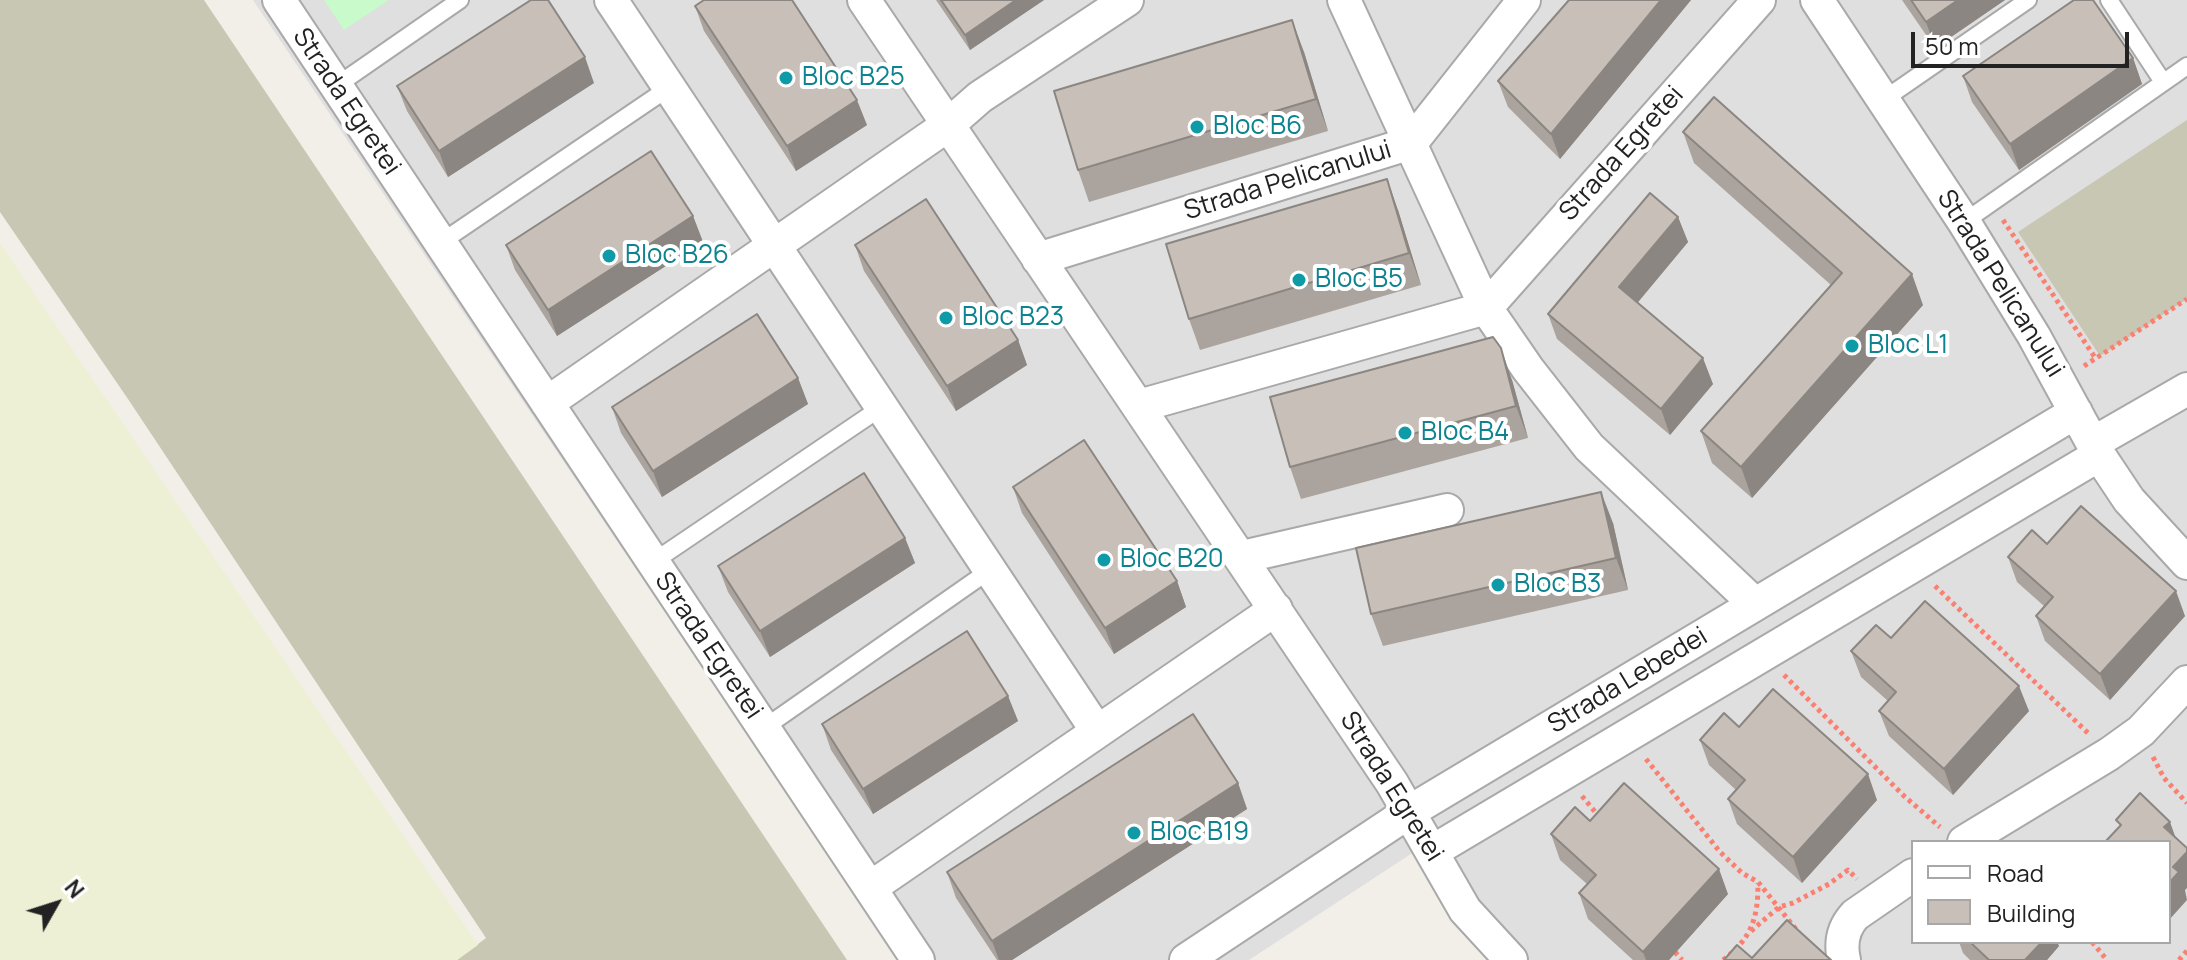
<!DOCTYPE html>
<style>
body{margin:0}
#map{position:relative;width:2187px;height:960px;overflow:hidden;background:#f2efe9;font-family:Manrope,sans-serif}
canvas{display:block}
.legend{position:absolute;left:1911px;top:840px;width:260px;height:104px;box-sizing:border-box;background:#fff;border:2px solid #a7a7a7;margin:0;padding:10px 14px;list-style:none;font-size:24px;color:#222}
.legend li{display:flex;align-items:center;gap:16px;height:40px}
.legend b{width:40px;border:2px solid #a7a7a7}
.north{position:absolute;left:16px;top:864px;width:80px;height:80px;-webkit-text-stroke:6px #fff;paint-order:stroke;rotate:51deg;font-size:22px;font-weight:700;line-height:32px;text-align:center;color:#222}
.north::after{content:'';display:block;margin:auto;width:28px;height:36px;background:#222;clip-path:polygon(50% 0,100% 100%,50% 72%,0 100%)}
.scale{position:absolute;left:1911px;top:32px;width:218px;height:36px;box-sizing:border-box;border:4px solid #222;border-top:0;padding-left:10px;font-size:24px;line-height:28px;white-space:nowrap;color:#222;-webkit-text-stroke:6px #fff;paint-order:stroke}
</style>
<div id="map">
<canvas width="2187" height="960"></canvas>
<ul class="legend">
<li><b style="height:10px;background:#fff"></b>Road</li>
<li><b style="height:22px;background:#c7bfb8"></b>Building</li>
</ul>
<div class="north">N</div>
<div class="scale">50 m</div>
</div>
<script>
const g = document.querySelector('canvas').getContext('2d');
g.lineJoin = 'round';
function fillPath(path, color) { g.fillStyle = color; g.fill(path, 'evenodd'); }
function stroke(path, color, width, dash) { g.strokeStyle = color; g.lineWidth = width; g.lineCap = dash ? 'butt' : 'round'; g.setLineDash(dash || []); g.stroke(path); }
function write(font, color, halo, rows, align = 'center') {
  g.font = font + ' Manrope,sans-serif'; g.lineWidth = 8; g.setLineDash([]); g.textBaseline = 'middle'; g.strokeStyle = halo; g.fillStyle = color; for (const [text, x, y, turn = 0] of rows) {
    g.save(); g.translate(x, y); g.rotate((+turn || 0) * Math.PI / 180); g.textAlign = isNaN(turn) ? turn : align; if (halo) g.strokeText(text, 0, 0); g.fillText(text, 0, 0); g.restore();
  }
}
const residential = new Path2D(`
 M253,0H2187V960H1522L1420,848L1249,960H899ZM1913,842H2169V942H1913Z`);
const construction = new Path2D(`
 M0,0H204L847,960H457L486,938L128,399L0,212Z
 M2187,120V299L2100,356L2018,232Z`);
const farmland = new Path2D(`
 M0,243L478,945L457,960H0Z`);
const park = new Path2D(`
 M324,0H389L344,30Z`);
const path = new Path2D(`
 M2003,220L2096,359
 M2084,366L2187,299
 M1935,586L2089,734
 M1784,675L1904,796L1940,827
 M2153,757L2164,778L2187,803
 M1646,759L1720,852L1742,873L1758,882L1799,933
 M1582,796L1601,819
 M1751,931L1779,907L1793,903L1829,884L1848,870L1857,879
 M2092,942L2107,960
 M1675,952L1682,960
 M1723,960C1752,938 1758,918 1758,883
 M2179,960L2187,951`);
const service = new Path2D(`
 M2109,0L2163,82
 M336,86L460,0
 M1883,100L2028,0
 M1964,222L2187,66
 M440,243L670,87
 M653,562L882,407
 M764,728L990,570`);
const minor = new Path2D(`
 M279,0L918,960
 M611,0L1097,731
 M864,0L1392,783L1465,910L1511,960
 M1344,0L1486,308L1528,369L1589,447L1755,604
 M1817,0L1964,222L2034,336L2099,455L2129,500L2187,563
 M1038,259L1411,143L1524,0
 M547,403L948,125L980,97L1127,0
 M1139,406L1486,308L1759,0
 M2093,443L2187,389
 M1242,557L1447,510
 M1964,842L2109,754L2141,731L2187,682
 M1433,851L2099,455
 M870,888L1276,609
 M1186,960L1409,812L2076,412
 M1844,960C1840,943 1843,928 1855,915L1913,875`);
const wall = new Path2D(`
 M936,0H1044L970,50Z
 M1569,0H1691L1560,159L1508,107L1498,81Z
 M1902,0H2005L1935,48Z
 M695,6L867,125L796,171L704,31Z
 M1304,52L1328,131L1089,202L1078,170Z
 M2133,58L2142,84L2019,170L1972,102L1963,76Z
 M594,83L448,177L407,111L397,86Z
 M1683,132L1923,305L1752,498L1712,463L1701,431L1831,285L1694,163Z
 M1398,210L1421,285L1200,350L1189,319Z
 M693,216L703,242L557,336L515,270L506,245Z
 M1678,217L1688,242L1638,302L1713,384L1670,435L1557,339L1548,314Z
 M855,245L1018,340L1027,365L956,411L864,271Z
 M798,378L808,404L662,497L621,433L612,407Z
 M1512,380L1528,438L1301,499L1290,467Z
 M1013,487L1177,581L1186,607L1114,654L1022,513Z
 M1613,523L1628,590L1383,646L1371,614Z
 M905,538L915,563L770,657L728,592L718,566Z
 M2047,544L2185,616L2110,700L2045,641L2036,616L2044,606L2017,582L2008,557Z
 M1891,638L2029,711L1953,795L1889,736L1879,711L1888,701L1861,677L1851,651Z
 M1008,696L1018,721L873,814L831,750L822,724Z
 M1739,727L1877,800L1802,883L1737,824L1728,799L1736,790L1709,765L1700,740Z
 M1238,783L1247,809L1012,960H997L956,898L947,872Z
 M1551,834L1728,894L1669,960H1633L1588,919L1579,893L1587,884L1560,860Z
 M1959,942H2057L2059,946L2047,960H1970L1963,953Z`);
const shadedWall = new Path2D(`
 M1016,0H1044L970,50L965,35Z
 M1661,0H1691L1560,159L1551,134Z
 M1958,0H2005L1935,48L1926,22Z
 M1292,20L1304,52L1328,131L1316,99Z
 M585,57L594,83L448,177L439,151Z
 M2133,58L2142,84L2019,170L2010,144Z
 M857,100L867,125L796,171L787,146Z
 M1387,179L1398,210L1421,285L1409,253Z
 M693,216L703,242L557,336L548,310Z
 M1678,217L1688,242L1629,313L1619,287Z
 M1912,274L1923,305L1752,498L1741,467Z
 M1018,340L1027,365L956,411L947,386Z
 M1501,348L1512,380L1528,438L1516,406Z
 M1703,358L1713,384L1670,435L1661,409Z
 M798,378L808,404L662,497L653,471Z
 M1601,492L1613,523L1628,590L1616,558Z
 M905,538L915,563L770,657L760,631Z
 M1177,581L1186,607L1114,654L1105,628Z
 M2176,591L2185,616L2110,700L2100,674Z
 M2019,686L2029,711L1953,795L1944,769Z
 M1008,696L1018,721L873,814L863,789Z
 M1868,774L1877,800L1802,883L1793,857Z
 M1238,783L1247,809L1012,960H999L992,941Z
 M2170,822L2179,847L2164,827Z
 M2187,852V888L2185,890L2187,900L2169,920V883L2173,867Z
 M1719,869L1728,894L1669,960H1646L1643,952Z
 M2035,942H2057L2059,946L2047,960H2025Z`);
const building = new Path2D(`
 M531,0H548L585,57L439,151L397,86Z
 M704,0H792L857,100L787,146L695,6Z
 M941,0H1016L965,35Z
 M1569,0H1661L1551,134L1498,81Z
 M1911,0H1958L1926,22Z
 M2074,0H2093L2133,58L2010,144L1963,76Z
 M1292,20L1316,99L1078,170L1054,91Z
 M1714,97L1912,274L1741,467L1701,431L1842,273L1683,132Z
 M651,151L693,216L548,310L506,245Z
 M1387,179L1409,253L1189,319L1166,244Z
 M1650,193L1678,217L1619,287L1703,358L1661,409L1548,314Z
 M926,199L1018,340L947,386L855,245Z
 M757,314L798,378L653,471L612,407Z
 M1493,337L1501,348L1516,406L1290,467L1270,397Z
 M1084,440L1177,581L1105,628L1013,487Z
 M864,473L905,538L760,631L718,566Z
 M1601,492L1616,558L1371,614L1356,548Z
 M2081,506L2176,591L2100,674L2036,616L2053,597L2008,557L2032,530L2047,544Z
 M1925,601L2019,686L1944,769L1879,711L1896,692L1851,651L1876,625L1891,638Z
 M967,631L1008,696L863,789L822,724Z
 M1773,689L1868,774L1793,857L1728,799L1745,780L1700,740L1724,713L1739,727Z
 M1193,714L1238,783L992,941L947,872Z
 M1624,783L1719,869L1643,952L1579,893L1596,875L1551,834L1575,807L1590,821Z
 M2140,793L2170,822L2164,827L2187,848V852L2173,867L2179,872L2169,883V842H2105L2121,825L2116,820Z
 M1787,920L1831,960H1724L1737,945L1752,958Z
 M1970,942H2038L2040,944L2025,960H1989Z`);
const markers = [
 [786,78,8,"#0f9aa8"],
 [1197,127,8,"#0f9aa8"],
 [609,256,8,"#0f9aa8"],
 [1299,280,8,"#0f9aa8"],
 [946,318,8,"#0f9aa8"],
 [1852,346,8,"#0f9aa8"],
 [1405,433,8,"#0f9aa8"],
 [1104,560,8,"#0f9aa8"],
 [1498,585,8,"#0f9aa8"],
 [1134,833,8,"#0f9aa8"]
];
const cultureNames = [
 ["Bloc B25",802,78],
 ["Bloc B6",1213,127],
 ["Bloc B26",625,256],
 ["Bloc B5",1315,280],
 ["Bloc B23",962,318],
 ["Bloc L1",1868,346],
 ["Bloc B4",1421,433],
 ["Bloc B20",1120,560],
 ["Bloc B3",1514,585],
 ["Bloc B19",1150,833]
];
const streetNames = [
 ["Strada Egretei",346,102,56],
 ["Strada Egretei",1622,154,-48],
 ["Strada Pelicanului",1288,181,-17],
 ["Strada Pelicanului",2000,284,58],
 ["Strada Egretei",708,646,56],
 ["Strada Lebedei",1628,681,-31],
 ["Strada Egretei",1391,787,58]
];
fillPath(residential, '#e0dfdf');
fillPath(construction, '#c7c7b4');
fillPath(farmland, '#eef0d5');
fillPath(park, '#c8facc');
stroke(service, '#a9a9a9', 20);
stroke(minor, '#a9a9a9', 36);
stroke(path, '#fa8072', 5, [4, 4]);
stroke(service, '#fff', 16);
stroke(minor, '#fff', 32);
fillPath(wall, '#aba49e');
fillPath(shadedWall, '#8b8681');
fillPath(building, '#c7bfb8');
stroke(building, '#8b8681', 2);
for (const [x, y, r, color] of markers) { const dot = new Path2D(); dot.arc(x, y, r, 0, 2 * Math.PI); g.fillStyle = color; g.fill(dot); stroke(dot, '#fff', 3); }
write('26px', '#0d838f', '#fff', cultureNames, 'left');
write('26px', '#222', '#fff', streetNames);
</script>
